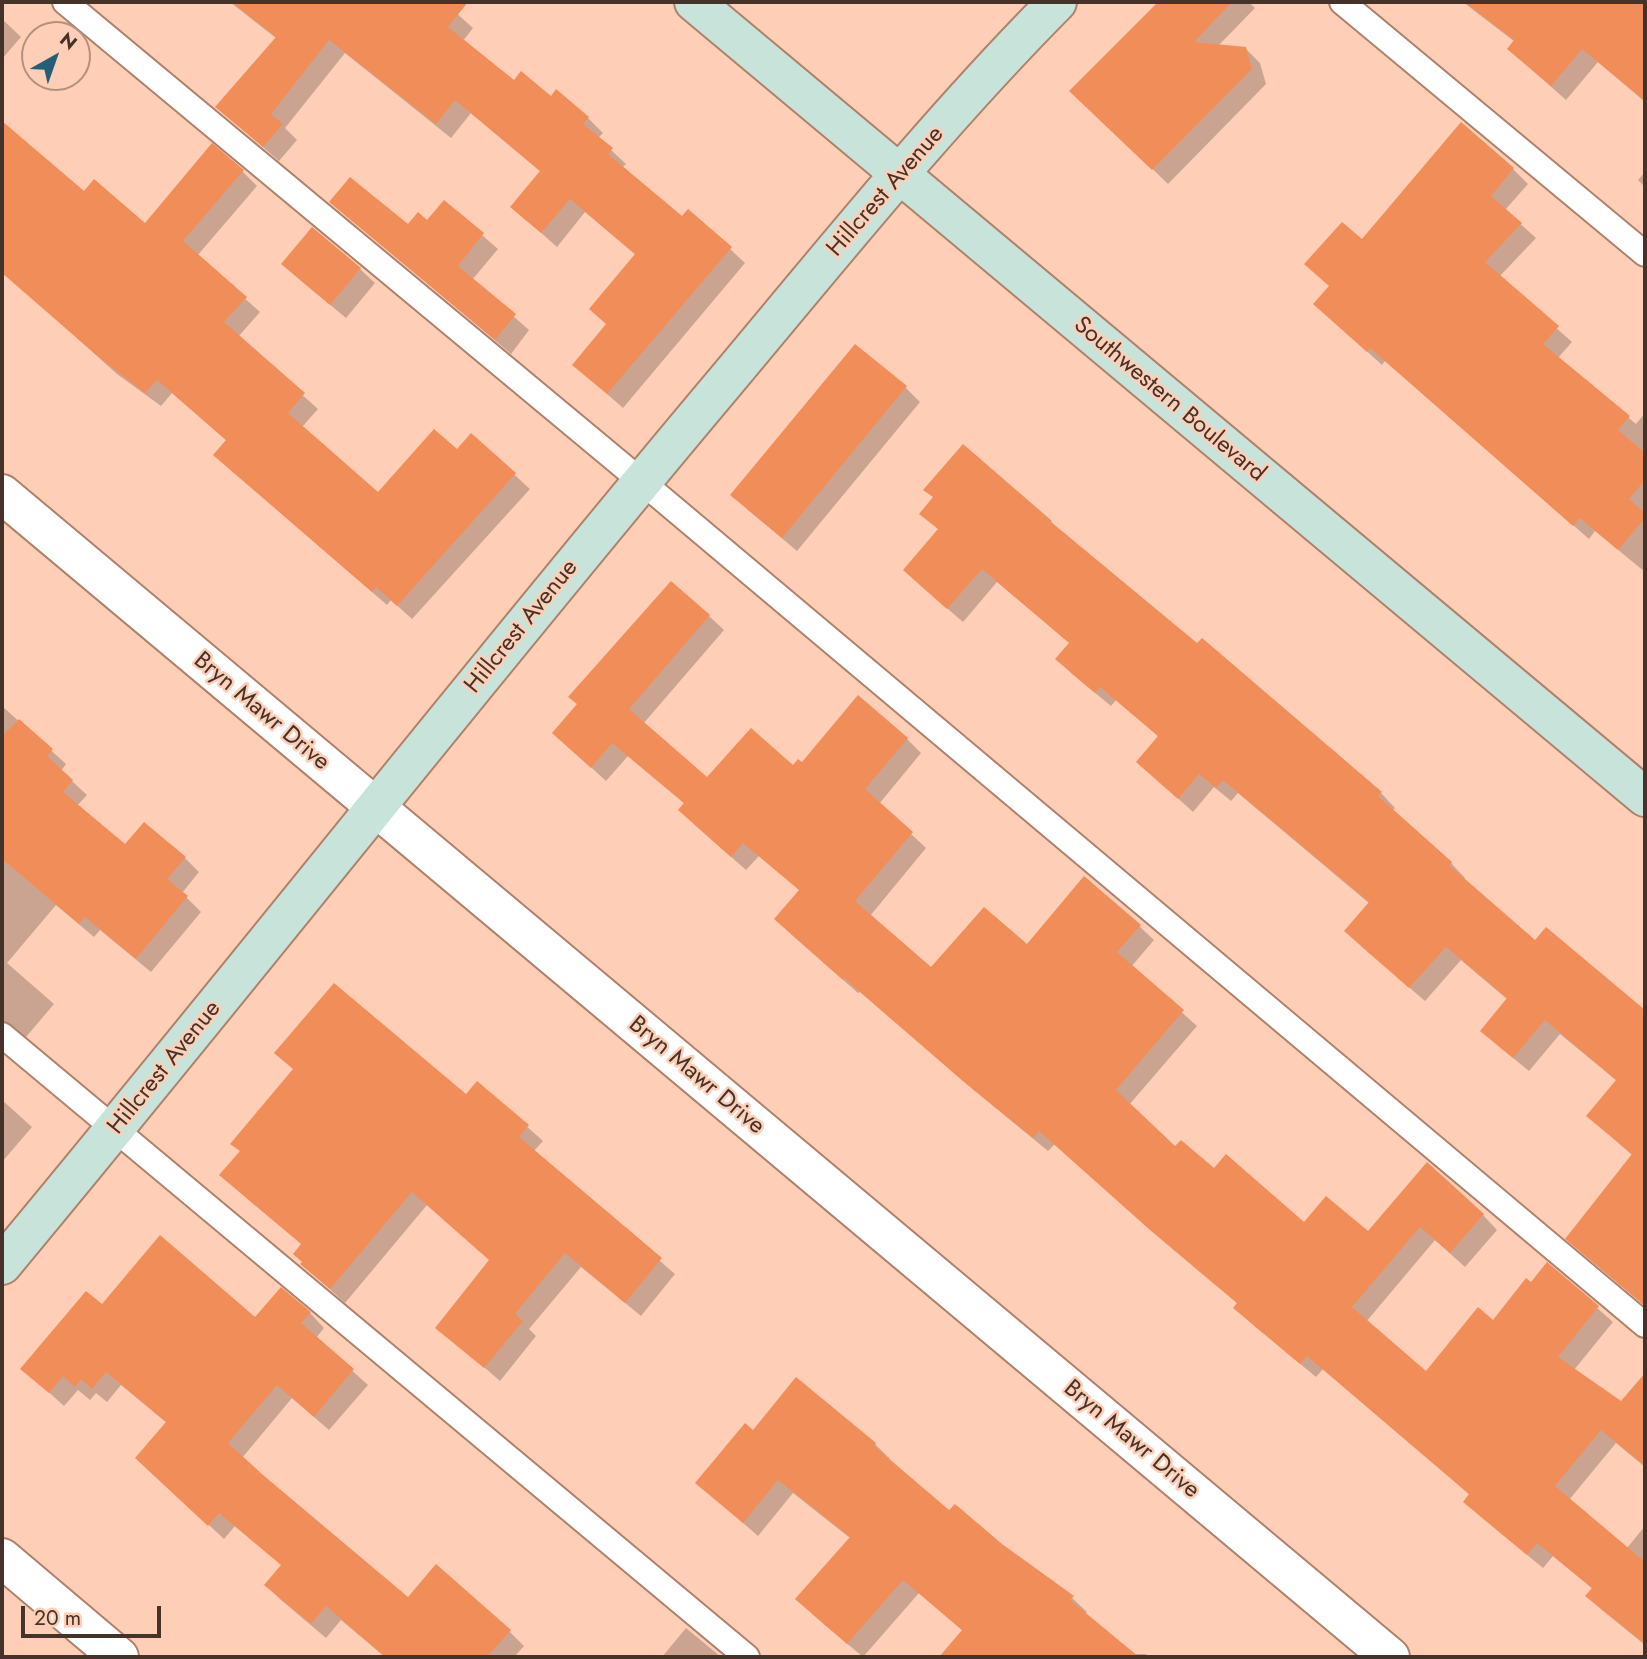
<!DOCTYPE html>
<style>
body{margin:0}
#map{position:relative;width:1647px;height:1659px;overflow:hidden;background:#feceb6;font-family:Jost,sans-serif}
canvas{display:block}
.frame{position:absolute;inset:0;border:4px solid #453229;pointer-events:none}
.north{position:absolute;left:21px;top:21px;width:70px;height:70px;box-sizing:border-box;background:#feceb6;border:2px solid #b4907e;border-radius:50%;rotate:40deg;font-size:19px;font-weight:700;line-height:28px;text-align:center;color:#453229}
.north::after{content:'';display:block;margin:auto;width:24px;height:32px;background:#236077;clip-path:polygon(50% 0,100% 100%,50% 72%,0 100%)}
.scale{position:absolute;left:21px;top:1606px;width:140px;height:32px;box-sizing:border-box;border:4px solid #453229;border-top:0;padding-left:9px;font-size:21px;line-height:24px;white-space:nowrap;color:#453229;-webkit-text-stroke:5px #feceb6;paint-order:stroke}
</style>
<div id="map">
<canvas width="1647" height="1659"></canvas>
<div class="frame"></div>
<div class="north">N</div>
<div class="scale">20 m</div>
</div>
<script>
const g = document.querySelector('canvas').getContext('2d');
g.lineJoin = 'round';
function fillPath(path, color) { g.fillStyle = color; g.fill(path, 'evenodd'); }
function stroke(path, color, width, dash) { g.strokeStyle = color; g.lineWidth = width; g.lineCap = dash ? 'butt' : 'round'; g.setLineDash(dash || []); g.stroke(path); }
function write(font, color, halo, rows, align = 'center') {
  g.font = font + ' Jost,sans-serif'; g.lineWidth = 5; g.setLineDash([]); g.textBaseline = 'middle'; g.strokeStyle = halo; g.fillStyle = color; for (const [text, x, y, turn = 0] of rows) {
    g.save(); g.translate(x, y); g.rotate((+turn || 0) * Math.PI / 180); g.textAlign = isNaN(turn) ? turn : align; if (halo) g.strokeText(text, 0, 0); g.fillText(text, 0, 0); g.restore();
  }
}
const shadow = new Path2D(`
 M230,2H444L473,28L463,41L514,82L551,98L588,118L603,133L598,138L626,164L622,168L682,218L730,249L745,263L623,408L574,365L608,325L637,256L585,212L557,247L512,207L541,172L471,113L451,138L345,53L285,128L297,140L279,161L217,107L277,39Z
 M1160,2H1249L1255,8L1218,46L1245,48L1260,63L1266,84L1168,184L1072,91Z
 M1463,2H1645V102L1598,62L1566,100L1524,63L1515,42Z
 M2,19L21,37L2,59Z
 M2,123L84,194L145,226L242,171L257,186L197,256L260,312L238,337L318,409L302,427L378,494L457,451L471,435L530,489L412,619L391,600L387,605L230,469L227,441L172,393L161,406L117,374L10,278L22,264L2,247Z
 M1513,169L1528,184L1505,210L1536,238L1499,277L1572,342L1558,358L1636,424L1645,413V572L1595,531L1589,539L1385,361L1382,365L1330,318V287L1362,242Z
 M1645,172V187L1638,180Z
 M331,202L408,227L427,222L444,202L498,249L472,280L529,330L511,354Z
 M360,269L375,283L346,318L298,278Z
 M905,387L920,402L797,551L747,509Z
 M921,513L1051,522L1065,536L1381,793L1395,808L1392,811L1451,863L1465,878L1463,880L1535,942L1645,1016V1306L1582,1253L1633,1156L1588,1116L1617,1081L1560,1034L1529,1071L1497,1045L1508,1000L1461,960L1425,1001L1361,946L1370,904L1238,793L1231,801L1214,787L1193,812L1138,762L1159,737L1116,700L1111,706L1072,674L1058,659L1071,644L997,582L963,622L919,584L939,530Z
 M709,616L724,630L643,724L707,780L793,768L907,739L921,753L879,804L926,848L870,916L931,969L1027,947L1139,926L1154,940L1131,967L1197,1026L1129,1105L1175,1149L1304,1225L1368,1233L1483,1215L1497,1230L1465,1267L1435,1240L1366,1322L1426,1374L1493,1322L1532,1284L1547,1264L1613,1322L1574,1370L1622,1404L1629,1395L1645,1408V1467L1616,1443L1569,1500L1627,1548L1645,1526V1645L1602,1610L1588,1596L1593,1589L1553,1556L1543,1568L1480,1516L1466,1502L1470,1495L1323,1369L1316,1377L1250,1322L1238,1304L1167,1244L1055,1144L1048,1151L981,1096L860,992L858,993L791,934L801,891L759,856L746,870L695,825L685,804L628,756L606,781L569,747Z
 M2,706L66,764L61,771L87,795L77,806L125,847L185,858L199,872L182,893L201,912L151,972L100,930L94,937L56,905L7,963L54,1004L26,1037L19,1034L2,1047Z
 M478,1083L543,1141L533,1152L675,1274L641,1316L581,1267L529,1329L536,1336L500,1381L438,1327L491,1261L427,1205L345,1303L302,1264Z
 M2,1100L32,1127L2,1162Z
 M102,1306L255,1320L310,1313L324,1328L316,1338L368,1385L329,1430L292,1398L242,1458L408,1599L509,1631L524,1646L516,1655L518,1657H385L341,1620L326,1638L281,1600L266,1585L283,1566L235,1526L224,1539L152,1472L167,1423L121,1385L107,1402L96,1393L90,1400L78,1390L64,1406L23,1369Z
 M796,1379L875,1444L890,1459L889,1460L949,1513L1001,1546L1072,1598L1087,1612L1085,1614L1133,1654H1146L1149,1657H941L963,1631L919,1593L863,1657L812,1614L850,1538L793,1493L758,1536L697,1483L753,1432Z
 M686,1628L721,1657H662Z`);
const building = new Path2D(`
 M231,2H468L448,27L514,80L521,71L551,96L556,89L589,117L583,124L613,148L608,154L682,216L688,209L732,247L607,394L572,365L606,324L589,309L635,254L570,199L541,233L510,207L540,171L455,100L436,124L329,40L271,114L283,124L263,147L215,107L276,37Z
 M1158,2H1232L1194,42L1246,47L1252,69L1152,170L1069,91Z
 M1464,2H1645V101L1582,49L1551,86L1507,49L1514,40Z
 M2,121L84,191L94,179L145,223L212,143L244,170L183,241L247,297L224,322L305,393L288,413L378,492L434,429L457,449L471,433L516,473L397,606L376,587L372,592L213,455L226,440L157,380L145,393L101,359L2,273Z
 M1461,122L1514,168L1491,196L1522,223L1485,262L1559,326L1543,344L1630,416L1618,430L1645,453V480L1629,499L1645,513V518L1618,550L1580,518L1573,526L1370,348L1367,352L1313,304L1329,286L1304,264L1342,222L1362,239Z
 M350,177L408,224L418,212L427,220L444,200L484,233L458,266L516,314L495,340L329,202Z
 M312,227L361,268L330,305L281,264Z
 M855,344L907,386L782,538L730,495Z
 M963,444L1052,521L1051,522L1197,643L1202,638L1382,792L1378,796L1452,862L1449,865L1535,940L1546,927L1645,1010V1306L1565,1239L1632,1154L1586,1116L1616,1080L1545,1020L1513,1058L1480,1031L1507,998L1446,947L1409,988L1344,931L1369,902L1223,780L1216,788L1199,774L1178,799L1136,762L1158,736L1100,687L1095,693L1055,659L1069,643L982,569L947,609L903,570L938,529L919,514L933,497L923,490Z
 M671,581L710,615L629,709L707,777L751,728L793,765L798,759L802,762L858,695L908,738L865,789L913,832L855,901L931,967L984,907L1027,944L1084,876L1141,925L1117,952L1184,1010L1116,1090L1175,1146L1181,1140L1214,1168L1226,1154L1304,1222L1326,1196L1368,1231L1427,1162L1484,1214L1450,1253L1420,1227L1352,1307L1426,1371L1478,1307L1493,1320L1526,1278L1531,1282L1547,1262L1599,1306L1558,1357L1621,1401L1645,1373V1466L1601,1430L1555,1486L1645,1562V1644L1585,1596L1592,1588L1537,1543L1527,1555L1463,1502L1469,1494L1307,1356L1300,1364L1233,1308L1237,1303L1150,1230L1039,1131L1033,1138L964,1082L844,978L843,980L774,919L799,890L743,843L731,857L678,810L684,803L612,743L591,768L552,733L577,704L568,697Z
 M19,719L53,749L47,756L73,780L63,792L125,844L144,822L186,857L167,879L188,896L136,959L85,917L79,924L2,859V736Z
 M334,983L466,1094L477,1081L529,1125L519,1137L662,1258L625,1303L565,1253L515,1314L523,1321L484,1368L435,1328L489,1260L412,1192L330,1289L300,1264L302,1262L293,1254L301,1244L219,1175L240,1151L230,1144L293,1069L274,1053Z
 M160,1235L255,1317L281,1287L311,1312L301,1323L354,1369L314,1417L277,1385L228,1443L263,1475L408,1597L436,1564L511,1630L487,1657H385L326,1606L311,1624L264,1585L281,1565L219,1513L208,1526L135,1458L166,1422L106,1372L92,1389L81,1379L75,1387L63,1376L49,1393L20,1369L86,1291L102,1304Z
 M796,1377L876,1443L874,1446L949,1510L955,1504L1002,1544L1074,1596L1070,1600L1139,1657H939L962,1630L903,1580L847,1644L795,1599L850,1537L778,1480L743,1523L695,1483L745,1423L753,1430Z`);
const lane = new Path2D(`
 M65,2L641,481L1645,1325
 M1342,2L1645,254
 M2,1035L747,1657`);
const street = new Path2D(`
 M2,494L1390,1657
 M2,1558L119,1657`);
const secondary = new Path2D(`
 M694,2L1645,797
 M2,1265C245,973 480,673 725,382C833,253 939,121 1057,2`);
const streetNames = [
 ["Hillcrest Avenue",886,192,-49],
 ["Southwestern Boulevard",1169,400,40],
 ["Hillcrest Avenue",522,627,-51],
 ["Bryn Mawr Drive",261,712,40],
 ["Hillcrest Avenue",165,1068,-51],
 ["Bryn Mawr Drive",696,1076,40],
 ["Bryn Mawr Drive",1131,1440,40]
];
fillPath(shadow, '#0003');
fillPath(building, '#f18d59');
stroke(lane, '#ae816c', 28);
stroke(street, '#ae816c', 42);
stroke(secondary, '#ae816c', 42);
stroke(lane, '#fff', 24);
stroke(street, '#fff', 38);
stroke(secondary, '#c8e4da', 38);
write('24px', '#453229', '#feceb6', streetNames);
</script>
